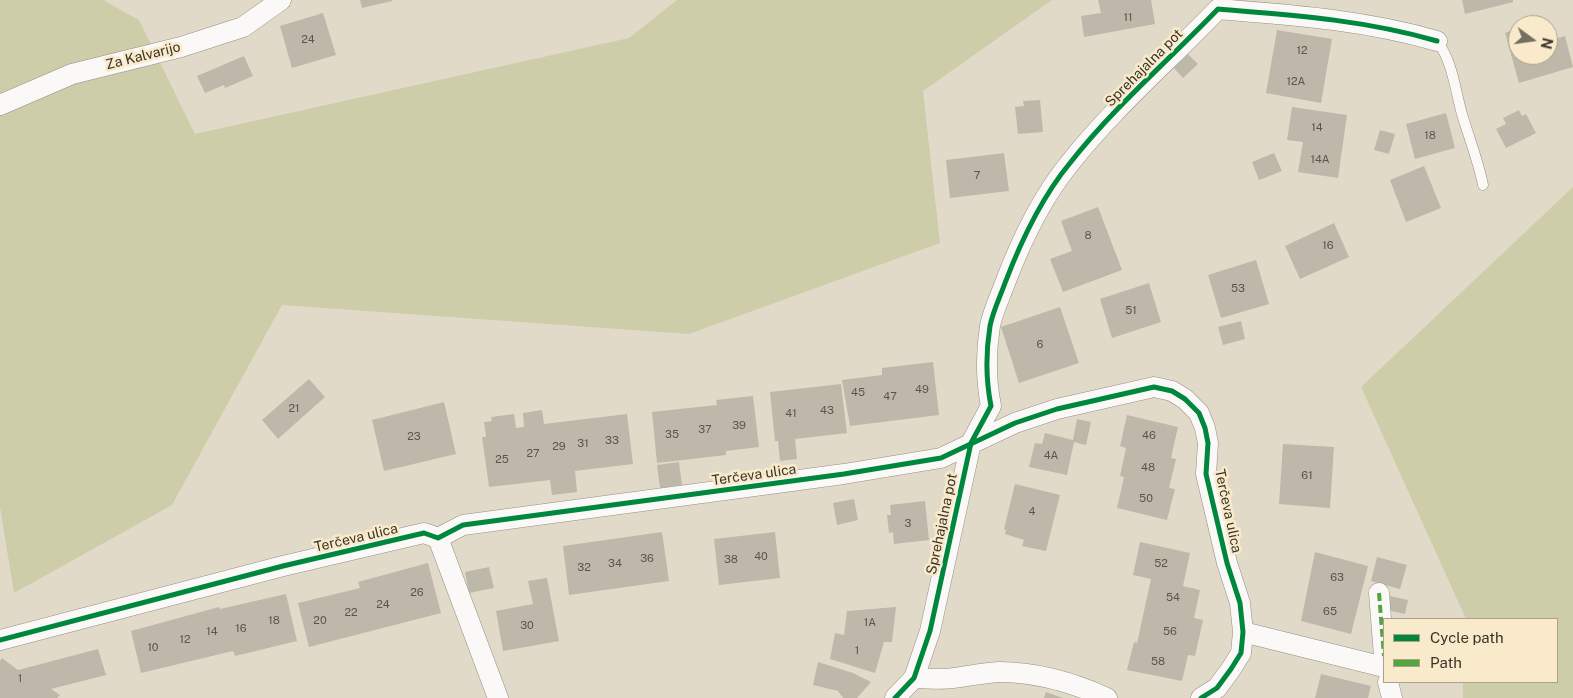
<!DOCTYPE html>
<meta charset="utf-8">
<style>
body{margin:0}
#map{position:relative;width:1573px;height:698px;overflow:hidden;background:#e2dac8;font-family:"Public Sans",sans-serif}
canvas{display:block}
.legend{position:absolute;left:1383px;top:618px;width:175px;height:65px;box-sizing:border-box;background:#f9eacb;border:1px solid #ada18a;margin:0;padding:6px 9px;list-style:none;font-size:15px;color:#3a3428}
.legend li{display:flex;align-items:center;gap:10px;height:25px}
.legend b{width:25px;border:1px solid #ada18a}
.north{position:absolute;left:1508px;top:15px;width:50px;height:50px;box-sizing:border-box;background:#f9eacb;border:1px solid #ada18a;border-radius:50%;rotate:104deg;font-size:14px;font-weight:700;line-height:20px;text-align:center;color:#3a3428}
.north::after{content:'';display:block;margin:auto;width:18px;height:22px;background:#756e60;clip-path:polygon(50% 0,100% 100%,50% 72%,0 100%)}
</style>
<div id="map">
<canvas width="1573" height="698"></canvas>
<ul class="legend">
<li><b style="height:6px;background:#00873e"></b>Cycle path</li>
<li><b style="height:6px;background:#54a542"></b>Path</li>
</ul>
<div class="north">N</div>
</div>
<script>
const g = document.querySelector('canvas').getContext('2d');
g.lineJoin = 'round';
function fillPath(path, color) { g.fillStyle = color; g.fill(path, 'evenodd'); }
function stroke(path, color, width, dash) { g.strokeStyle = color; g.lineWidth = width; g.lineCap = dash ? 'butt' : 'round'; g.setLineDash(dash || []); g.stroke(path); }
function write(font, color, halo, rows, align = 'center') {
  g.font = font + ' "Public Sans",sans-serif'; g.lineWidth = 5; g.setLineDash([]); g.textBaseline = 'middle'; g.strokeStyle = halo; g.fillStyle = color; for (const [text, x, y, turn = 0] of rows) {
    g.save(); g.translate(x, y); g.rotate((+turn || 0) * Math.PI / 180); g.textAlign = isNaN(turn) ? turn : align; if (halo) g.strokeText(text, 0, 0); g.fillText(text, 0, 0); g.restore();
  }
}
const green = new Path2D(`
 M0,0H103L139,20L195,134L629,38L677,0H1052L923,91L940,243L689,334L282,305L172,505L14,593L0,507Z
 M1573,187V698H1463V682H1557V619H1466L1361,387Z`);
const building = new Path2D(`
 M360,0H392V1L362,8Z
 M1098,0H1151L1155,24L1084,37L1081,16L1101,13Z
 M1462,0H1513V2L1465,14Z
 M323,13L336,55L292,68L280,26Z
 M1518,28V55H1548V41L1565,36L1573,67L1519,83L1505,33Z
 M1277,30L1332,39L1321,103L1266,93Z
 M1188,54L1198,64L1183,78L1174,68Z
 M244,56L253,76L225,88L224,85L205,93L197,76Z
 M1040,100L1043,132L1018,134L1015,107L1024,106L1023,101Z
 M1292,107L1347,115L1338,178L1298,172L1303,142L1287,140Z
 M1519,110L1522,116L1526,114L1536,133L1506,148L1496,129L1506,124L1503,118Z
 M1446,113L1455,148L1415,159L1406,124Z
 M1380,130L1395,134L1389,154L1374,150Z
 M1004,153L1009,191L950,198L946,160Z
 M1274,153L1282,171L1259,180L1252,162Z
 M1424,166L1441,208L1406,222L1390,180Z
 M1098,207L1122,270L1063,292L1050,259L1072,251L1061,221Z
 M1334,223L1349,257L1300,279L1285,246Z
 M1256,260L1269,304L1221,318L1208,275Z
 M1149,283L1161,322L1112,338L1100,299Z
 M1060,307L1079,363L1019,383L1001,327Z
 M1241,321L1245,339L1223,345L1218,327Z
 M933,362L939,415L850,426L842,380L882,375V368Z
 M309,379L325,397L278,439L262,420Z
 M841,384L847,433L795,439L797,459L780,461L778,441H775L770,392Z
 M753,396L759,447L726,451V455L657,463L652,412L717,405L716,400Z
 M444,402L456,454L384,471L372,420Z
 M542,410L544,424L627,414L633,464L575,471L577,492L552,495L550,480L489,487L482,437H486L484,422L492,421L491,417L514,414L516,428L524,427L523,413Z
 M1127,415L1178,427L1171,458L1176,459L1169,488L1175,489L1167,520L1117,508L1124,477L1120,476L1126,448L1120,446Z
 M1077,419L1091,422L1086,445L1074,442L1067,475L1029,467L1035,443L1042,444L1045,433L1073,440Z
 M1283,444L1334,447L1330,508L1279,504Z
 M679,462L682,485L660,488L657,465Z
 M1015,484L1060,495L1046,551L1022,546L1024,540L1005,534L1006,530L1004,529Z
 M854,499L858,520L837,525L833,503Z
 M925,501L929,540L894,544L893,532L889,533L887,515H891L890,505Z
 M662,532L669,581L569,595L563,546Z
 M775,532L780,578L719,585L714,539Z
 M1140,542L1190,553L1183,586L1200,590L1194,618L1203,620L1195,656L1188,655L1182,681L1127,670L1134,642L1137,643L1151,579L1133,575Z
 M1315,552L1368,566L1351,634L1301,621Z
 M1377,557L1407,565L1400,589L1371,581Z
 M428,563L441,613L309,647L298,603L360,588L358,582Z
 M489,567L494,588L469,593L465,572Z
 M547,578L559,641L503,651L496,611L533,604L528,581Z
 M286,594L297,641L235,656L233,651L141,673L131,631L219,607L220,609Z
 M1390,596L1408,600L1405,614L1386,610Z
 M896,607L892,642H884L875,673L830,659L835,633L844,635L847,611Z
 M98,649L106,675L51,689L60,695L57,698H0V661L2,658L18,670Z
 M818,662L853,673L871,682L857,698H843L838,691L813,685Z
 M1321,674L1371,686L1368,698H1315Z
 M1046,692L1063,698H1044Z`);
const lane = new Path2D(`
 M1437,41C1453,62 1455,90 1462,114C1469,138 1478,160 1483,185`);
const street = new Path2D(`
 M0,105L72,74L181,47L243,27L281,0
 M438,538L498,698
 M1379,593L1384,656
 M1243,632L1384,667
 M0,640L283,566L424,533L438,538L463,525L844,474L941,458L1015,423L1057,409L1154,387L1172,391L1185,399L1199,413L1205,428L1208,443L1206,474L1227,563L1240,603L1243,632L1241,653L1231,669L1217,688L1201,698
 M914,678C927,678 941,680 953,678C969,676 983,673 999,672C1035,672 1074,683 1107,698
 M1388,682L1392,698
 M895,698L914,678L930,631L971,443L991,406C986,381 986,351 990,326C993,311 1000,297 1005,283C1021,241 1041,198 1070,163C1114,107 1169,60 1218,9C1292,15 1365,20 1437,41`);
const quiet = new Path2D(`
 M1379,593L1384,656`);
const cycleway = new Path2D(`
 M0,640L283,566L424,533L438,538L463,525L844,474L941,458L1015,423L1057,409L1154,387L1172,391L1185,399L1199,413L1205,428L1208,443L1206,474L1227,563L1240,603L1243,632L1241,653L1231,669L1217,688L1201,698
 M895,698L914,678L930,631L971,443L991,406C986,381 986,351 990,326C993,311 1000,297 1005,283C1021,241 1041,198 1070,163C1114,107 1169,60 1218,9C1292,15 1365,20 1437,41`);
const numberNames = [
 ["11",1128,18],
 ["24",308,40],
 ["12",1302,51],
 ["12A",1296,82],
 ["14",1317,128],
 ["18",1430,136],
 ["14A",1320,160],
 ["7",977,176],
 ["8",1088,236],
 ["16",1328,246],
 ["53",1238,289],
 ["51",1131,311],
 ["6",1040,345],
 ["49",922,390],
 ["45",858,393],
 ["47",890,397],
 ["21",294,409],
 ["43",827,411],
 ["41",791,414],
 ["39",739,426],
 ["37",705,430],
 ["35",672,435],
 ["46",1149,436],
 ["23",414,437],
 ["33",612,441],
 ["31",583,444],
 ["29",559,447],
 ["27",533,454],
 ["4A",1051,456],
 ["25",502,460],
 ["48",1148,468],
 ["61",1307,476],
 ["50",1146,499],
 ["4",1032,512],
 ["3",908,524],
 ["40",761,557],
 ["36",647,559],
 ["38",731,560],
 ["34",615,564],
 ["52",1161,564],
 ["32",584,568],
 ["63",1337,578],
 ["26",417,593],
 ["54",1173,598],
 ["24",383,605],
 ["65",1330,612],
 ["22",351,613],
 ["18",274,621],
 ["20",320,621],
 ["1A",870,623],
 ["30",527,626],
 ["16",241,629],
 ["14",212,632],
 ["56",1170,632],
 ["12",185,640],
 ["10",153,648],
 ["1",857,651],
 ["58",1158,662],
 ["1",20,679]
];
const streetNames = [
 ["Za Kalvarijo",143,56,-14],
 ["Sprehajalna pot",1144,68,-45],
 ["Terčeva ulica",754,475,-8],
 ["Terčeva ulica",1228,511,78],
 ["Sprehajalna pot",942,524,-78],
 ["Terčeva ulica",356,538,-13]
];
fillPath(green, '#cecdaa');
fillPath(building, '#beb8aa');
stroke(lane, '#948e81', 11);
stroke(street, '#948e81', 21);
stroke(lane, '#fbf9f7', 10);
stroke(street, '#fbf9f7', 20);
stroke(quiet, '#54a542', 4, [8, 4]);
stroke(cycleway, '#00873e', 5);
write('11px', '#5b5548', null, numberNames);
write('14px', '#3a3428', '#f9eacb', streetNames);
</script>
